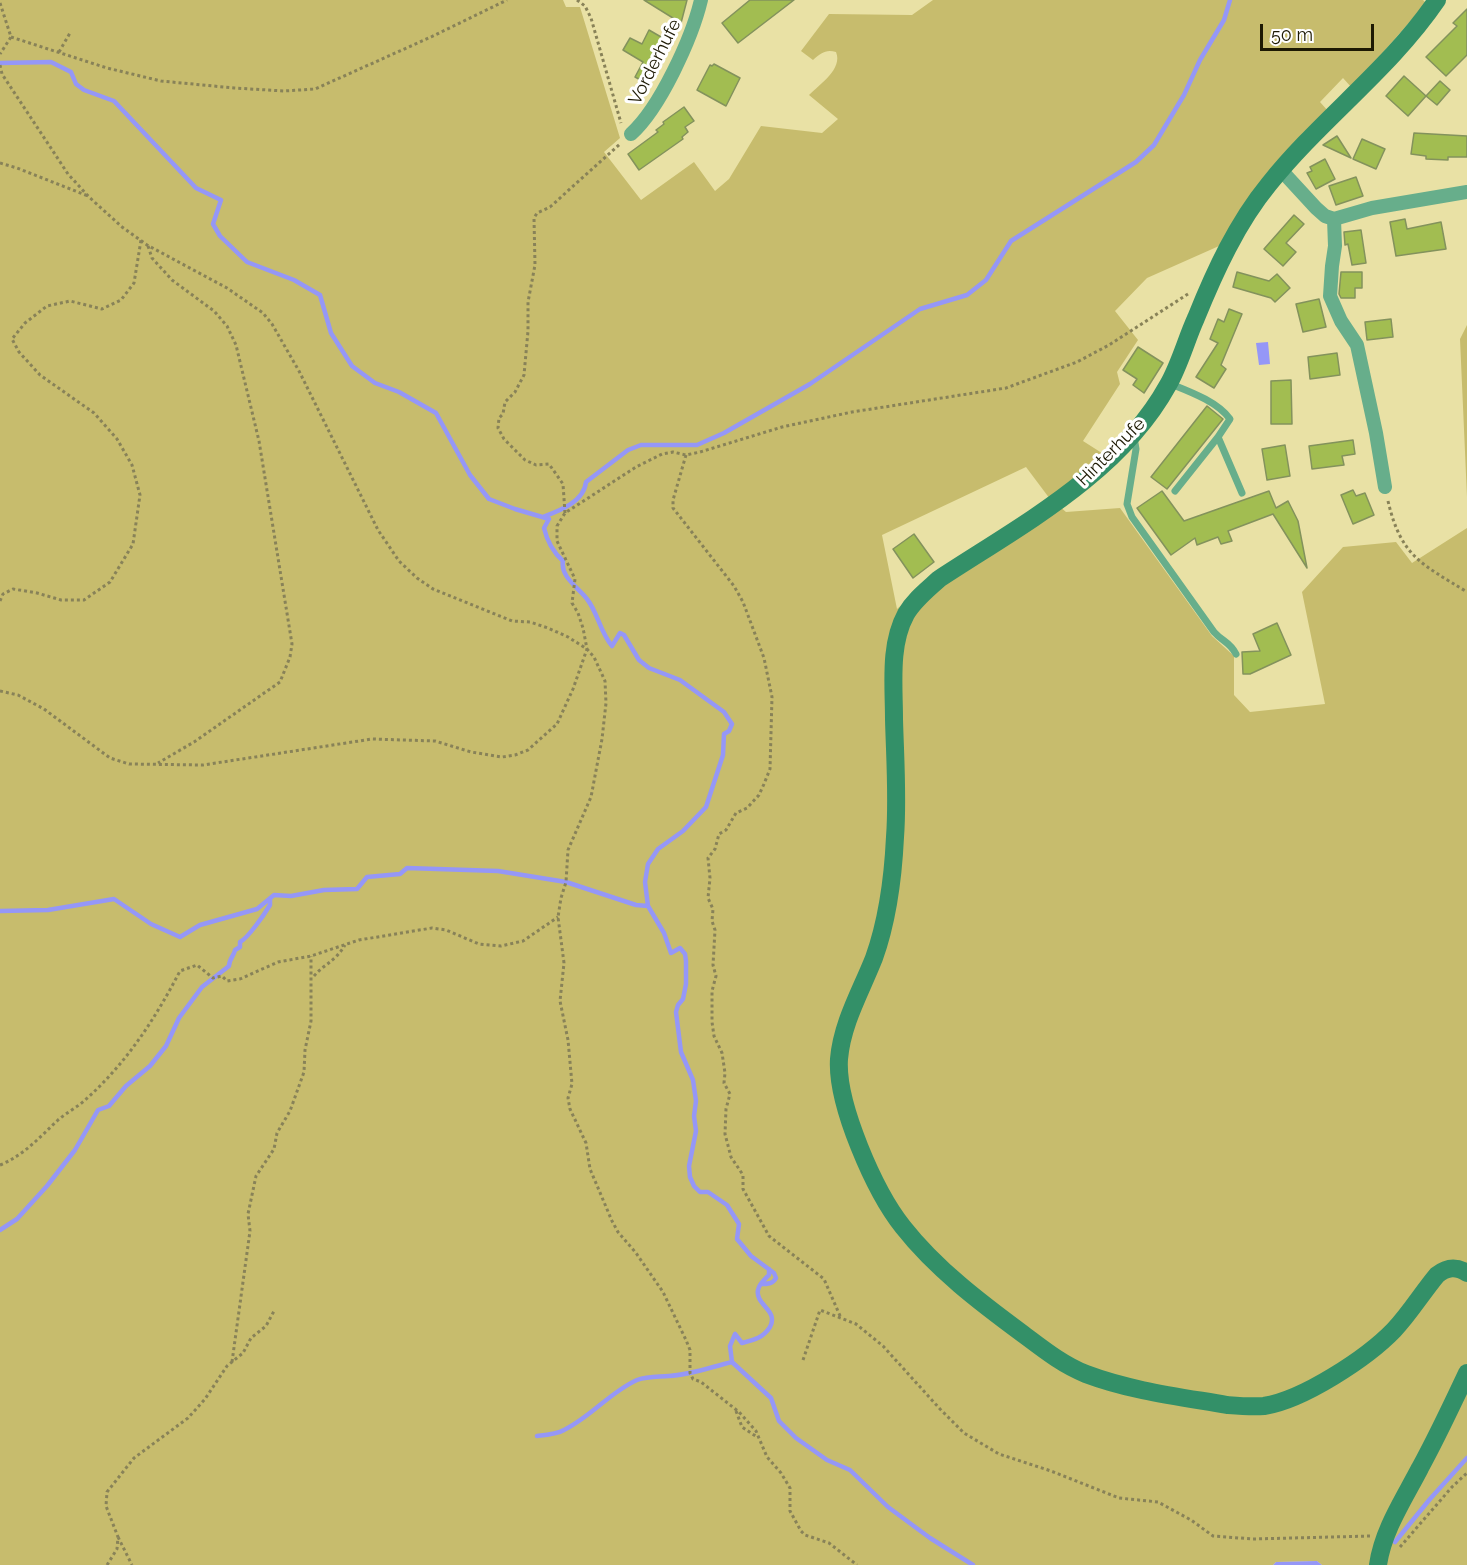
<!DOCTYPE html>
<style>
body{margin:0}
#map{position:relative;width:1467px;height:1565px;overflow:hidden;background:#e9e1a5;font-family:Raleway,sans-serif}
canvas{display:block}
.scale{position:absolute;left:1260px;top:24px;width:114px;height:27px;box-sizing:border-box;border:3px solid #1d1903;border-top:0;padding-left:8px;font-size:18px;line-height:21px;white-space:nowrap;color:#1d1903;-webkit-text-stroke:4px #fff;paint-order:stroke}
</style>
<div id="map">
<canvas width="1467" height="1565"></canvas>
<div class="scale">50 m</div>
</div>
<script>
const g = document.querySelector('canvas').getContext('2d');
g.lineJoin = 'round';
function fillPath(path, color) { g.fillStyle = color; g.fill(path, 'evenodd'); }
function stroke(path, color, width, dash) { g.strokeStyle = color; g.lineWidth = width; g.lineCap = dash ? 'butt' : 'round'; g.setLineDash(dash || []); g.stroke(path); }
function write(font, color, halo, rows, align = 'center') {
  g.font = font + ' Raleway,sans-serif'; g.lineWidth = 6; g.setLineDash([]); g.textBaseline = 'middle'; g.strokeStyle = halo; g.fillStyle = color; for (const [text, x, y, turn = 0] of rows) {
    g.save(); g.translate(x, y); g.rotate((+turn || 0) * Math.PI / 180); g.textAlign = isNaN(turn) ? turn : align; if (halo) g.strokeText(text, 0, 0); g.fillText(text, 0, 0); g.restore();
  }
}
const green = new Path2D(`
 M0,0H563L566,7H580L620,138L604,152L641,200L694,162L715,191L729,179L761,126L822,133L838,119L809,95C820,84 843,69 836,52C826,49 821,53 813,60L801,51L829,14L912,15L933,0H1423L1426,3L1352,88L1343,78L1320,102L1328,111L1219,246L1147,278L1115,311L1138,340L1117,372L1120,384L1083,441L1105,455L1051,499L1066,512L1120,508L1212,636L1234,656V695L1250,712L1325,704L1302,592L1343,547L1396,542L1412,563L1467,528V1565H1322L1317,1561L1276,1562L1273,1565H0ZM1026,467L1050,499L930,579L897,609L882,535Z
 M1467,325V497L1460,339Z`);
const water = new Path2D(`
 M1268,342L1270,364L1259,365L1256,343Z
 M1317,1561L1322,1565H1273L1276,1562Z`);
const stream = new Path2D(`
 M0,63L51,62L71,72L76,84L84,90L114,101L196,188L221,200L213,224L220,236L247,262L294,280L320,295L331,333L352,366L375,383L399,392L436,413L470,475L489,499L515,509L549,519L544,528C547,541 553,552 563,561C560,577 579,588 587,599C598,613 600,632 612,646L620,633L624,635L639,660L649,668L680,680L724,712L732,724L729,731L724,734L723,755L706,807L683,831L658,849L648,864L645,882L648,906L664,933L671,953L680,948L685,954L686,961V984L683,999L678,1005L676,1012L681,1052L693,1080L696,1101L694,1116L696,1131L689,1166L690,1177L694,1186L700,1192H708L727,1205L739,1224L737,1239L751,1256L774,1273L776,1278C773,1284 767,1284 761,1284
 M543,517C559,511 584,502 586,482L628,450L641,445H697L724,433L810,384L920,309L967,295L986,280L1011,241L1136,162L1154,145L1184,95L1200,60L1224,20L1230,0
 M0,911L48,910L114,899L151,924L180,937L200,925L257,909L274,895L291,896L324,890L357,889L367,877L400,874L407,868L498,871L566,882L636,905L648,906
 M0,1230L17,1219L47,1186L75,1150L98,1110L109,1106L126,1086L150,1066L166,1046L179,1018L202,987L229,966C229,959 234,956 235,950L240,947V942C248,938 264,915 270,905V899
 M769,1269V1275C765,1279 759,1284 758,1290C755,1305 779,1310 770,1327C763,1338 754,1340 742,1343L735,1334L730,1346L732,1362L771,1398L779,1421L796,1438L827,1460L850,1470L888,1507L930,1538L973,1565
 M537,1436C546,1435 557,1434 564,1430C591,1417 610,1392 637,1380C648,1376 658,1377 669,1376C690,1375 711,1367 732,1362
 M1395,1542L1430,1499L1467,1458`);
const building = new Path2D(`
 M644,0H687L681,23Z
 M750,0H794L738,43L722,23Z
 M1467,9V55L1446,76L1426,57L1457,26L1453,23Z
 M649,30L668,41L654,65L657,69L648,84L635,77L643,62L623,50L630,38L642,44Z
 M714,64L740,78L726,106L697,90L710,65L712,66Z
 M1404,76L1426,96L1408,116L1386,96Z
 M1440,81L1450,90L1437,105L1426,96Z
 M684,107L694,121L685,127L688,132L682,137L683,139L639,170L628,154L658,132L656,130L664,124L663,122Z
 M1414,133L1467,136V157H1448V160L1426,159V156L1411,154Z
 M1337,136L1351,158L1323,145Z
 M1362,139L1385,149L1376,169L1353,159Z
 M1325,159L1335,179L1316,189L1307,173L1312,171L1310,167Z
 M1356,177L1363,196L1336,205L1329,186Z
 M1294,215L1304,224L1286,243L1296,252L1283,266L1264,249Z
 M1405,219L1407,229L1441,222L1446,249L1396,256L1390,222Z
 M1361,230L1366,263L1352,265L1348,244L1345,245L1344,232Z
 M1237,272L1269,281L1277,274L1290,288L1275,302L1271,298L1233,287Z
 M1341,272H1362V288H1355V298H1341L1339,294Z
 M1319,299L1326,327L1303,332L1296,304Z
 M1229,309L1242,314L1221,365L1226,369L1214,388L1196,377L1218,343L1210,339L1218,319L1224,322Z
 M1391,319L1393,337L1367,340L1365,322Z
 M1138,347L1163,363L1144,393L1133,385L1137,379L1123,370Z
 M1337,353L1340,375L1310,379L1308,357Z
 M1291,380L1292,424H1271V381Z
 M1207,406L1223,419L1167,489L1151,477Z
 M1353,440L1355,454L1342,456L1344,465L1312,469L1309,446Z
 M1285,445L1290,476L1267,480L1262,449Z
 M1353,490L1356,496L1365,493L1374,515L1353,524L1341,495Z
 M1162,491L1184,521L1269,491L1276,508L1288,501L1298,521L1307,568L1273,514L1228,531L1232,541L1221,544L1218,537L1197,545L1195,538L1171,555L1137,508Z
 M914,534L934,562L913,578L893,549Z
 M1277,623L1291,655L1250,674H1243L1242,652L1260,651L1253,634Z`);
const path = new Path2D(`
 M577,0L585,6L591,18L621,123
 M0,3L11,37L0,54
 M11,37L107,68L161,81L234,88L284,91L315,89L431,37L507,0
 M59,52L70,33
 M0,65L2,74L68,174L89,197L122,227L147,245L227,288L263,313L272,324L299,371L378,530L399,561L417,578L433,589L512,621L530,622L548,628L568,637L587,649L594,657L605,681L606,703L602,739L591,797L568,850L566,882L561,898L558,917L564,963L560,1001L568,1040L572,1084L568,1098L570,1109L586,1143L590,1169L612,1221L618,1232L636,1253L663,1292L686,1340L690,1350V1373L693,1379L701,1382L739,1412L756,1431L767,1457L781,1473L790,1488V1511L801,1531L805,1535L829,1543L857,1565
 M0,163L17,168L88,196
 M148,246L152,258L172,280L214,311L227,326L236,345L259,441L292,644L290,657L280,682L194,742L158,763
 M686,455L673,500V508L734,586L743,602L764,658L772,697L770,769L764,784L759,795L747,808L736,813L726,830L719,834L715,849L708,858L710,878L708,898L713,909L712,921L715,930L713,965L716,976L712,991V1022L714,1036L722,1053L725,1073L724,1083L730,1094L726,1109L725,1134L731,1157L743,1175V1189L769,1236L824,1279L841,1318
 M1388,501C1401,557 1422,564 1467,592
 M565,513L563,484L549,464L536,465L525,460L504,439L498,428L499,418L503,414L505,402L515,392L524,375L528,331V302L535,265L534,218L537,213L550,207L621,143
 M0,601L3,594L13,589L37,593L61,600H84L110,582L133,544L140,495L132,465L117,439L94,413L40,375L19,352L12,339L25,323L47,306L70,301L102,309L121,300L134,283L141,240
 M0,691L18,695L44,709L110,758L129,764L203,765L372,739L435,741L471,752L502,757L515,755L528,750L557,724L573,689L587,649L583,628L578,613L572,603L575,579L557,541V526L565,513L636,467L662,454L673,452L686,455L700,452L782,427L852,412L1006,388L1077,362L1109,345L1188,294
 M314,976C325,963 334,963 345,945
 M0,1165C24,1155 39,1138 58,1120C66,1113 76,1108 84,1101C126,1064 155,1019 180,971L197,965L213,978L222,976L227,981L240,979L278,962L311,956L359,940L432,928L446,930L479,944L501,946L523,941L558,917
 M803,1360L820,1310L856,1324L883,1346L940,1409L964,1433L999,1454L1051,1471L1119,1498L1158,1502L1191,1520L1213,1536L1253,1539L1371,1536
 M232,1362L250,1231L248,1214L256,1176L274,1149L277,1133L290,1111L304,1072L305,1050L311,1021V956
 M736,1411L742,1427L757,1437
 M118,1537L132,1565
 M1400,1547L1452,1487L1467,1473
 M107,1565L117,1549L118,1537L106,1506L107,1492L134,1458L188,1418L205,1399L227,1366L243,1353L251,1338L266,1326L274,1311`);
const lane = new Path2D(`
 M1171,384C1191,392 1218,402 1230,419L1218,437L1242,493
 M1134,437L1136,449L1127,504L1132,517L1214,632C1223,642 1230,642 1236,654
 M1175,491L1218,437`);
const street = new Path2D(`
 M631,134C660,108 692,38 701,0
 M1281,170L1316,208L1325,216L1334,219L1372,208L1467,192
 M1334,219L1335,246L1332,266L1330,296L1341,321L1357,345L1376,433L1385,487`);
const secondary = new Path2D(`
 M1437,0C1390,69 1321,119 1269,184C1237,223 1215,271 1196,318C1186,340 1180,364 1168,385C1119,474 1021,525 939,579C927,590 914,600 906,614C889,645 894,685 894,719C895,758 898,798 895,837C893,879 888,919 874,958C861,991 842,1023 839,1059C836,1104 875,1192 903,1227C936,1269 981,1303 1023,1334C1043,1349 1063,1365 1086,1374C1131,1391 1181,1397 1227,1405C1240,1406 1252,1407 1264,1406C1303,1400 1367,1358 1394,1330C1410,1313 1422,1293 1437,1275C1447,1267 1456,1266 1467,1273
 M1378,1565C1383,1530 1404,1499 1420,1468C1437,1437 1452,1405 1467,1373`);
const streetNames = [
 ["Vorderhufe",655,62,-63],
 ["Hinterhufe",1111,452,-45]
];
fillPath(green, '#c7bc6d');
fillPath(water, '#9597f7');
stroke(stream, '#9597f7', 4.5);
fillPath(building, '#a2bd51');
stroke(building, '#83925c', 1.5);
stroke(path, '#888258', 3, [3, 3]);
stroke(lane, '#67ae8b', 7);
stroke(street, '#67ae8b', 14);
stroke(secondary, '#339068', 18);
write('18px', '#1d1903', '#fff', streetNames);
</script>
